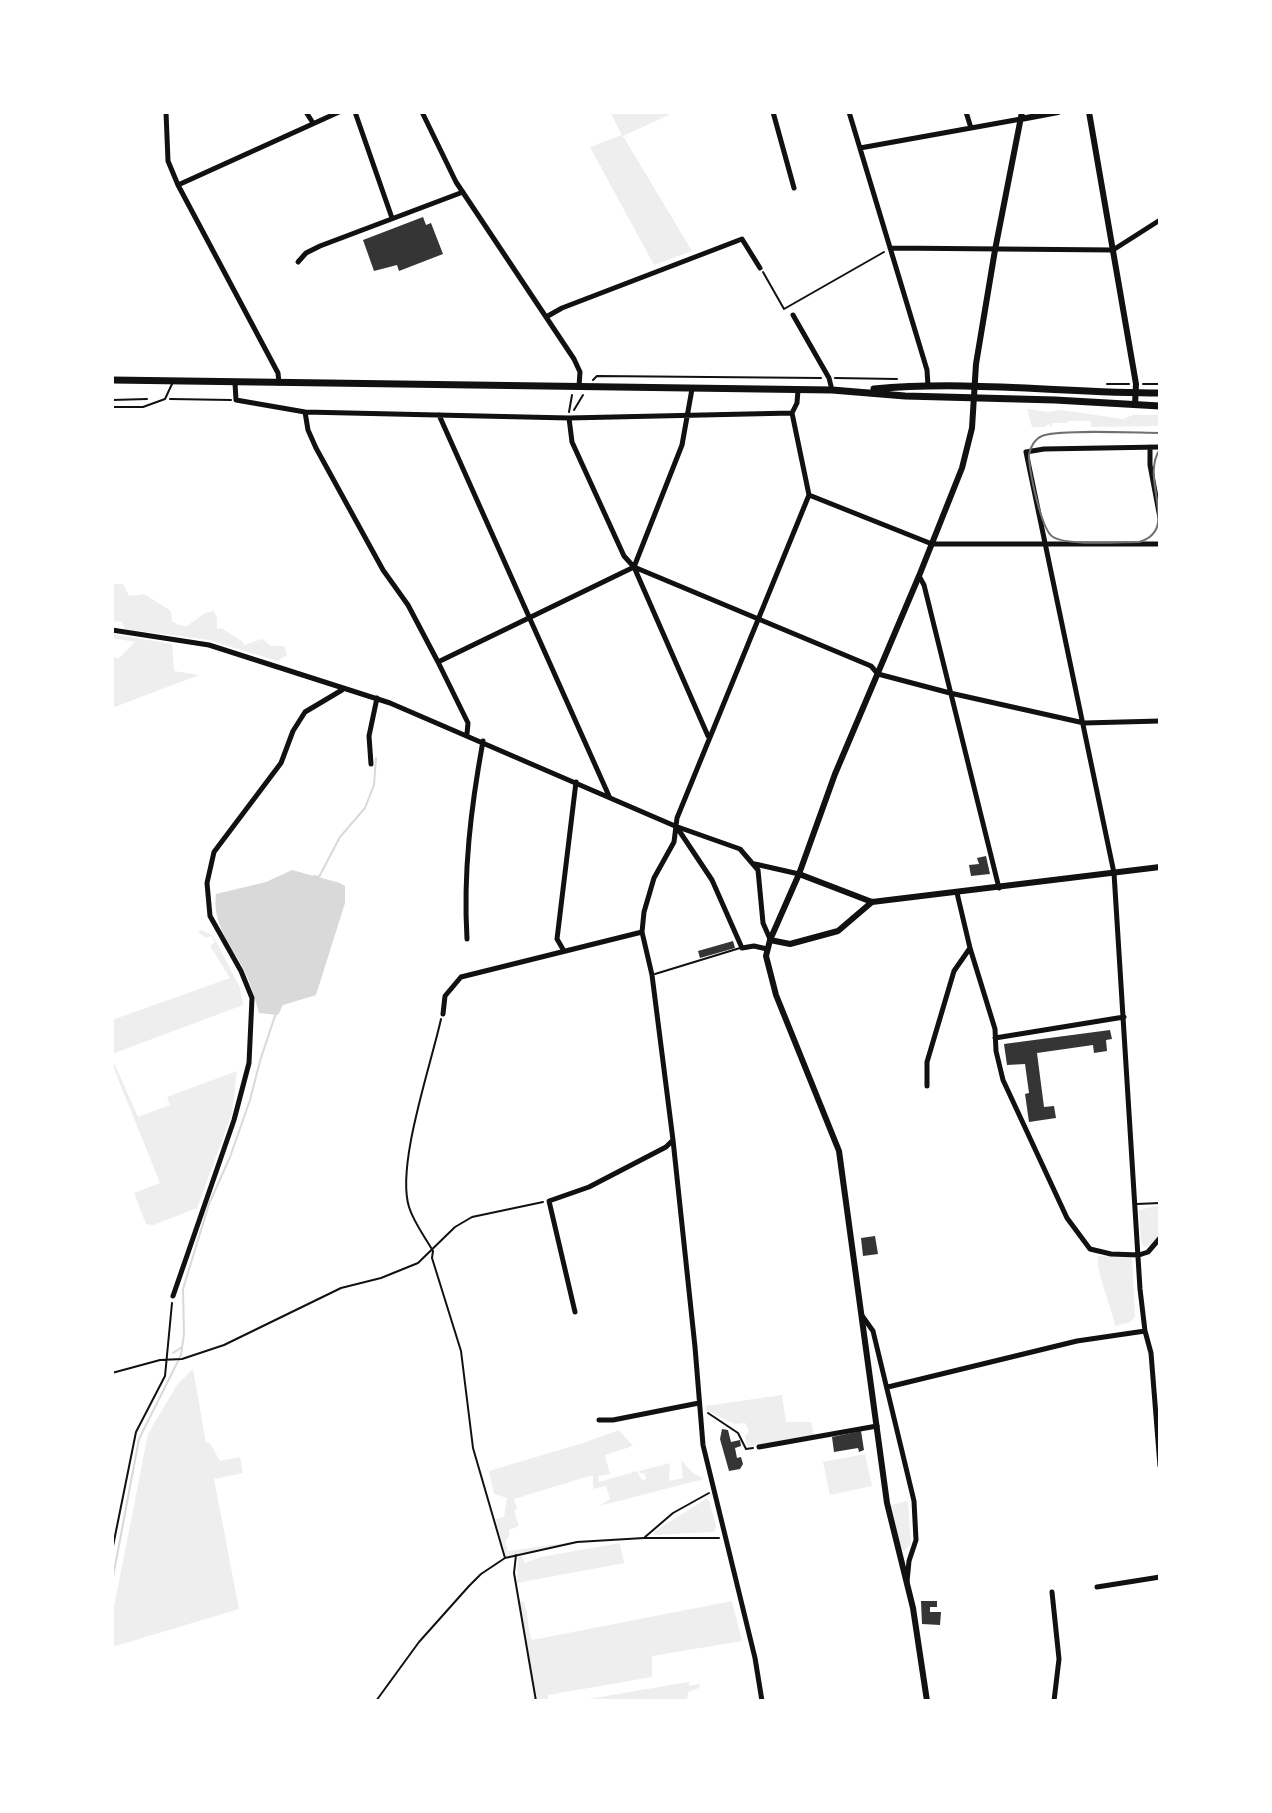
<!DOCTYPE html>
<style>
body{margin:0}
#map{position:relative;width:1272px;height:1813px;overflow:hidden;background:#fff;font-family:"Exo 2",sans-serif}
canvas{display:block}
.frame{position:absolute;inset:0;border:114px solid #fff;pointer-events:none}
</style>
<div id="map">
<canvas width="1272" height="1813"></canvas>
<div class="frame"></div>
</div>
<script>
const g = document.querySelector('canvas').getContext('2d');
g.lineJoin = 'round';
function fillPath(path, color) { g.fillStyle = color; g.fill(path, 'evenodd'); }
function stroke(path, color, width, dash) { g.strokeStyle = color; g.lineWidth = width; g.lineCap = dash ? 'butt' : 'round'; g.setLineDash(dash || []); g.stroke(path); }
const green = new Path2D(`
 M610,112H675L623,136L692,251L654,265L590,147L622,135Z
 M1027,409L1048,412L1061,410L1123,419L1133,415H1160V426L1091,427V421H1068L1067,423H1052V427L1048,424L1045,427H1032Z
 M112,584H123L129,596L144,594L171,611L172,621L179,625L187,626L205,613L214,611L217,618V629L221,628L243,642L244,645L262,639L271,646H284L287,655L277,661L209,640L125,629L122,622L112,621Z
 M112,634L172,644L174,671L199,675L112,708V656L118,659L135,642L112,638Z
 M202,930L212,935L216,941L240,988L243,1005L112,1054V1020L230,978L210,946L215,942L211,936L206,938L197,931Z
 M112,1058L138,1117L170,1105L167,1097L237,1071L232,1114L197,1208L153,1225L146,1224L134,1193L160,1183L112,1064Z
 M1160,1205V1234L1149,1246L1144,1247L1141,1242L1139,1210Z
 M1098,1256L1132,1257L1135,1317L1130,1322L1115,1326C1112,1307 1095,1270 1098,1256Z
 M193,1369L206,1443H210L220,1461L240,1457L243,1473L214,1479L239,1609L112,1647V1617L148,1434L177,1385Z
 M782,1395L786,1422H811L814,1435L748,1447L745,1437L749,1431L745,1423L734,1424L706,1410L705,1406Z
 M619,1430L633,1446L605,1455L610,1474L598,1476L599,1482L637,1471L642,1480L646,1479L645,1474L640,1473L639,1471L670,1463L669,1481L683,1478L681,1460L693,1473L704,1479L599,1506L610,1499L606,1486L593,1489V1475L514,1499L517,1509L514,1511L519,1526L509,1530V1537L505,1541L508,1551L573,1542L506,1557L495,1519L504,1517L507,1498L494,1494L489,1471L583,1443Z
 M865,1454L872,1486L830,1495L823,1462Z
 M706,1499L709,1500L716,1527L714,1532L654,1535L655,1531Z
 M906,1501L908,1502L911,1544L904,1551L901,1548L891,1505Z
 M620,1543L624,1563L517,1583L518,1557H522L525,1563L541,1557Z
 M522,1601C530,1610 526,1627 532,1640L732,1601L742,1641L652,1656V1677L548,1695V1701H537L520,1602Z
 M689,1682V1686L700,1684L699,1688L688,1692L687,1701H576Z`);
const water = new Path2D(`
 M292,870L340,883L345,886V903L316,995L283,1005L278,1015L259,1013C255,999 251,984 244,970C231,944 212,925 216,894L266,882Z`);
const stream = new Path2D(`
 M314,876L319,877L340,837L365,808L374,785L376,758
 M173,1353L182,1347
 M112,1582L139,1439L181,1355L184,1334L183,1289L209,1204L230,1157L250,1100L260,1061L276,1013`);
const building = new Path2D(`
 M423,217L426,225L431,223L443,254L399,271L397,265L374,271L363,240Z
 M986,856L990,874L971,876L969,865L979,864L977,858Z
 M733,941L735,948L700,958L698,951Z
 M1110,1030L1112,1039L1106,1040L1107,1051L1094,1053L1093,1045L1037,1053L1044,1107L1054,1106L1056,1118L1029,1122L1025,1094L1029,1093L1025,1064L1007,1065L1004,1044Z
 M875,1236L878,1254L863,1256L861,1238Z
 M722,1429L728,1430L731,1442L740,1440L741,1446L735,1448L737,1458L741,1457L743,1464L740,1469L729,1471L720,1439Z
 M861,1431L864,1450L859,1452L858,1448L834,1452L832,1437Z
 M921,1601H937V1607H930V1612H941L940,1625L922,1624Z`);
const path = new Path2D(`
 M763,272L784,309L884,252
 M835,378L897,379
 M593,380L597,376L821,378
 M1107,384H1129
 M1143,384H1160
 M170,399L231,400
 M112,400L147,399
 M574,410L583,395
 M569,412L572,395
 M441,1019C431,1065 396,1165 409,1207C414,1223 425,1237 433,1251L432,1258L461,1351L473,1448L505,1558
 M112,1373L160,1360L182,1359L224,1345L341,1288L381,1278L418,1263L455,1227L472,1217L543,1202
 M708,1413L738,1433L746,1449L753,1448
 M645,1537L673,1513L709,1493
 M112,1551L136,1432L165,1376L172,1303
 M516,1555L514,1573L536,1701
 M376,1701L419,1642L469,1586L481,1574L505,1558L577,1542L644,1538H719`);
const service = new Path2D(`
 M112,407H143L165,399L172,384
 M655,974L740,948
 M1137,1204L1160,1203`);
const minor = new Path2D(`
 M166,112L168,161L178,185L278,373L279,383
 M306,112L313,123
 M355,112L392,218
 M422,112L456,182L574,359L580,372L579,386
 M773,112L794,188
 M849,112L927,370L928,386
 M966,112L971,128
 M860,148L1021,119
 M178,185L339,112
 M890,248L1113,250L1160,220
 M298,262L306,253L320,246L463,192
 M793,315L829,378L832,390
 M546,317L562,308L742,239L760,268
 M235,383L236,400L305,412L569,418L792,413
 M305,412L308,430L316,448L383,570L408,605L438,662L468,723L467,734
 M439,415L609,796
 M569,418L572,442L624,556L634,567L708,736
 M1150,447V465L1160,518
 M1160,447L1044,449L1026,452L1114,873L1140,1289L1145,1331L1151,1353L1160,1466
 M809,495L932,544H1160
 M634,567L871,666L878,674L950,693L1084,723L1160,721
 M919,576L924,585L999,888
 M112,630L209,645L390,703L675,826L740,849L758,870L763,923L770,939
 M438,662L634,567L682,445L692,389
 M371,764L369,736L377,698
 M676,826L712,880L742,948L754,946L767,949
 M755,864L799,874
 M957,893L970,948L995,1029L996,1051L1003,1080L1067,1218L1090,1249L1111,1254L1139,1255
 M467,939C463,872 471,807 483,741
 M564,951L557,939L576,782
 M443,1014L445,996L461,977L642,932
 M995,1038L1124,1017
 M927,1086V1062L954,971L970,948
 M1139,1255L1148,1252L1160,1238
 M173,1296L234,1120L249,1063L252,998L241,971L210,916L207,883L214,852L281,763L293,731L305,712L342,690
 M575,1312L549,1201L589,1187L666,1147L673,1140
 M863,1317L873,1331L914,1501L916,1540L909,1561L907,1582
 M888,1387L1077,1341L1145,1331
 M599,1420H613L699,1403
 M759,1447L877,1426
 M1097,1587L1160,1577
 M1052,1592L1059,1659L1054,1701
 M762,1701L755,1658L703,1445L695,1347L673,1140L652,975L642,932L644,912L654,878L674,842L677,818L809,495L792,413L797,403L798,390`);
const tertiary = new Path2D(`
 M1089,112L1136,384L1135,405
 M799,874L872,902L1160,867
 M770,940L790,944L838,931L872,902`);
const secondary = new Path2D(`
 M1021,119L1058,112
 M927,1701L913,1608L887,1503L839,1151L776,995L766,956L770,940L799,874L835,774L919,576L962,468L972,428L976,364L995,250L1022,112`);
const primary = new Path2D(`
 M112,380L832,390L905,396L1055,400L1160,406
 M874,389C969,380 1065,393 1160,393`);
const tram = new Path2D(`
 M1160,433C1139,433 1057,429 1042,436C1035,439 1030,447 1029,455C1029,470 1041,530 1053,537C1068,546 1120,542 1139,542C1181,530 1139,480 1160,449`);
fillPath(green, '#eee');
fillPath(water, '#d9d9d9');
stroke(stream, '#d9d9d9', 2);
fillPath(building, '#353535');
stroke(path, '#111', 2);
stroke(service, '#111', 2);
stroke(minor, '#111', 5);
stroke(tertiary, '#111', 6);
stroke(secondary, '#111', 6);
stroke(primary, '#111', 7);
stroke(tram, '#707070', 2);
</script>
